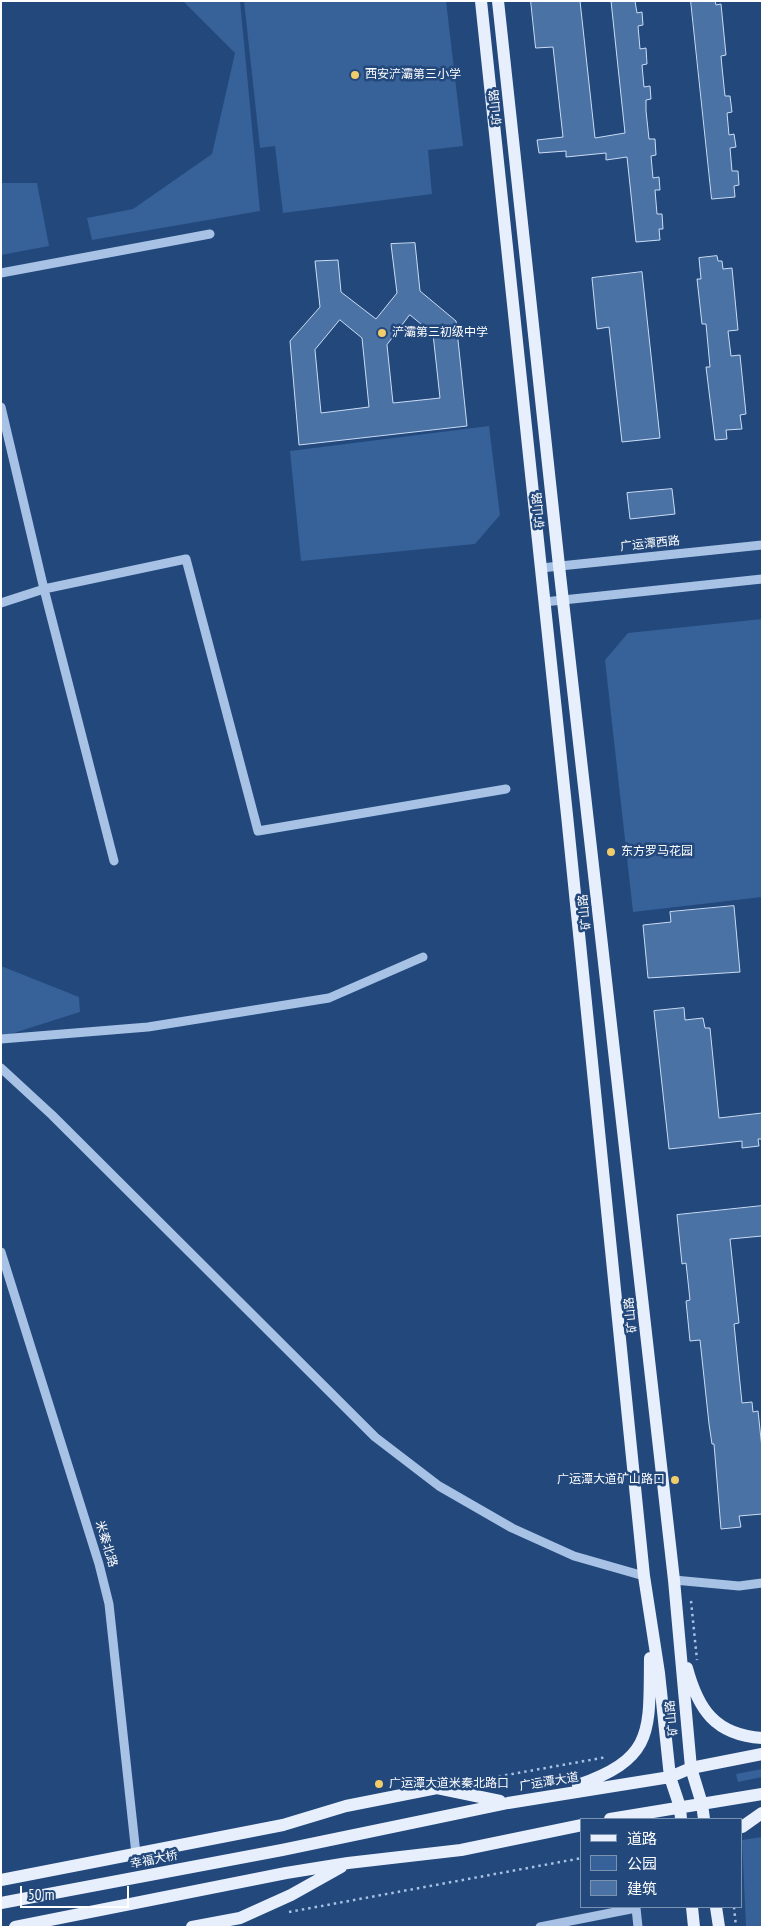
<!DOCTYPE html>
<meta charset="utf-8">
<style>
body{margin:0}
#map{position:relative;width:763px;height:1928px;overflow:hidden;background:#23487c;font-family:"PT Sans Narrow","Noto Sans SC",sans-serif}
canvas{display:block}
.frame{position:absolute;inset:0;border:2px solid #fff;pointer-events:none}
.legend{position:absolute;left:580px;top:1818px;width:162px;height:90px;box-sizing:border-box;background:#23487c;border:1px solid #7b91b0;margin:0;padding:6px 9px;list-style:none;font-size:15px;color:#fff}
.legend li{display:flex;align-items:center;gap:10px;height:25px}
.legend b{width:25px;border:1px solid #7b91b0}
.scale{position:absolute;left:20px;top:1886px;width:109px;height:22px;box-sizing:border-box;border:2px solid #fff;border-top:0;padding-left:6px;font-size:15px;line-height:18px;white-space:nowrap;color:#fff;-webkit-text-stroke:4px #23487c;paint-order:stroke}
</style>
<div id="map">
<canvas width="763" height="1928"></canvas>
<div class="frame"></div>
<ul class="legend">
<li><b style="height:6px;background:#e7effd"></b>道路</li>
<li><b style="height:14px;background:#366199"></b>公园</li>
<li><b style="height:14px;background:#4b72a5"></b>建筑</li>
</ul>
<div class="scale">50 m</div>
</div>
<script>
const g = document.querySelector('canvas').getContext('2d');
g.lineJoin = 'round';
function fillPath(path, color) { g.fillStyle = color; g.fill(path, 'evenodd'); }
function stroke(path, color, width, dash) { g.strokeStyle = color; g.lineWidth = width; g.lineCap = dash ? 'butt' : 'round'; g.setLineDash(dash || []); g.stroke(path); }
function write(font, color, halo, rows, align = 'center') {
  g.font = font + ' "PT Sans Narrow","Noto Sans SC",sans-serif'; g.lineWidth = 5; g.setLineDash([]); g.textBaseline = 'middle'; g.strokeStyle = halo; g.fillStyle = color; for (const [text, x, y, turn = 0] of rows) {
    g.save(); g.translate(x, y); g.rotate((+turn || 0) * Math.PI / 180); g.textAlign = isNaN(turn) ? turn : align; if (halo) g.strokeText(text, 0, 0); g.fillText(text, 0, 0); g.restore();
  }
}
const green = new Path2D(`
 M183,1H240L260,211L92,240L87,218L133,209L212,154L235,53Z
 M244,1H446L463,146L428,150L432,194L283,213L275,146L260,148Z
 M1,183H37L49,246L1,255Z
 M489,426L500,515L475,544L301,561L290,451Z
 M762,619V897L633,912L605,660L628,633Z
 M1,966L79,997L80,1012L1,1037Z
 M762,1769V1777L738,1782L736,1774Z
 M762,1837V1927H746L742,1840Z`);
const building = new Path2D(`
 M531,1H580L595,138L625,133L611,1H635L637,13L642,12L643,25L638,26L640,49L646,48L647,64L642,65L644,87L650,86L651,99L646,100V111L649,139H655L656,155L651,156L653,178L659,177L660,190H655L657,214H662L663,229H659L660,240L636,242L627,157L606,160V153L566,157V151L539,153L537,140L563,137L553,47L536,48Z
 M691,1H715L716,5L721,4L726,55L721,56L722,67L725,96H730L732,112L727,113L729,135L734,134L736,147L730,148L732,171H738L739,185L734,186L735,197L712,199Z
 M415,243L420,291L456,321L467,426L299,445L290,341L320,307L315,261L338,260L341,292L376,319L397,293L391,244ZM410,315L433,334L440,398L393,403L387,345ZM340,320L362,338L369,407L321,413L315,350Z
 M717,256L718,261H722L723,269L732,268L738,330L728,331L731,356L740,355L746,414L740,415L742,429L726,430L727,439L715,440L706,367H710L706,324H702L697,279H701L699,258Z
 M642,272L660,438L622,442L609,327L597,329L592,278Z
 M672,489L675,514L630,519L627,493Z
 M734,906L740,972L648,978L643,925L671,922L670,912Z
 M684,1008L685,1020L703,1018L705,1028H710L719,1118L762,1113V1139H758L759,1146L742,1148V1141L669,1149L654,1011Z
 M762,1206V1236L730,1239L739,1323L734,1324L742,1403L752,1402L753,1412L758,1411L762,1448V1514L739,1516L741,1527L721,1529L714,1444H712L709,1424L700,1340L690,1341L686,1301L690,1300L686,1263L682,1264L677,1215Z`);
const path = new Path2D(`
 M691,1601L697,1660
 M473,1781L607,1757
 M734,1907L736,1927
 M289,1912L582,1858`);
const minor = new Path2D(`
 M1,273L210,234
 M1,407L44,589L114,861
 M541,568L762,545
 M544,602L762,579
 M1,603L44,589L186,559L258,831L506,789
 M1,1039L148,1027L329,998L423,957
 M1,1068L52,1115L375,1437L439,1486L512,1528L574,1556L644,1576
 M1,1252L99,1564L109,1604L136,1854
 M674,1580L739,1586L762,1583
 M540,1927L636,1908L638,1927`);
const major = new Path2D(`
 M481,1L567,815L644,1576L659,1673L670,1777L680,1807L681,1819
 M498,1L559,566L674,1580L691,1768L702,1804L704,1819
 M687,1668C698,1709 715,1735 762,1738
 M578,1785C655,1758 649,1731 650,1658
 M610,1819L762,1794
 M742,1827L762,1813
 M1,1880L283,1825L346,1806L437,1788L500,1801
 M1,1903L282,1850L508,1803L670,1777L691,1768L762,1754
 M692,1907L694,1927
 M716,1907L719,1927
 M15,1927L286,1873L348,1863L461,1850L582,1825
 M192,1927L240,1918L291,1895L341,1867`);
const markers = [
 [355,75,5,"#f0cc6a"],
 [382,333,5,"#f0cc6a"],
 [611,852,5,"#f0cc6a"],
 [675,1480,5,"#f0cc6a"],
 [379,1784,5,"#f0cc6a"]
];
const poiNames = [
 ["西安浐灞第三小学",365,75],
 ["浐灞第三初级中学",392,333],
 ["东方罗马花园",621,852],
 ["广运潭大道矿山路口",665,1480,"right"],
 ["广运潭大道米秦北路口",389,1784]
];
const streetNames = [
 ["矿山路",496,107,-96],
 ["矿山路",539,510,-96],
 ["广运潭西路",650,544,-6],
 ["矿山路",585,912,-96],
 ["矿山路",631,1315,-96],
 ["米秦北路",106,1544,73],
 ["矿山路",672,1718,-96],
 ["广运潭大道",549,1782,-9],
 ["幸福大桥",154,1860,-11]
];
fillPath(green, '#366199');
fillPath(building, '#4b72a5');
stroke(building, '#cadcf4', 1);
stroke(path, '#a7c2e5', 2.5, [2.5, 4]);
stroke(minor, '#a7c2e5', 9);
stroke(major, '#e7effd', 12);
for (const [x, y, r, color] of markers) { const dot = new Path2D(); dot.arc(x, y, r, 0, 2 * Math.PI); g.fillStyle = color; g.fill(dot); stroke(dot, '#23487c', 2); }
write('12px', '#fff', '#23487c', poiNames, 'left');
write('12px', '#fff', '#23487c', streetNames);
</script>
